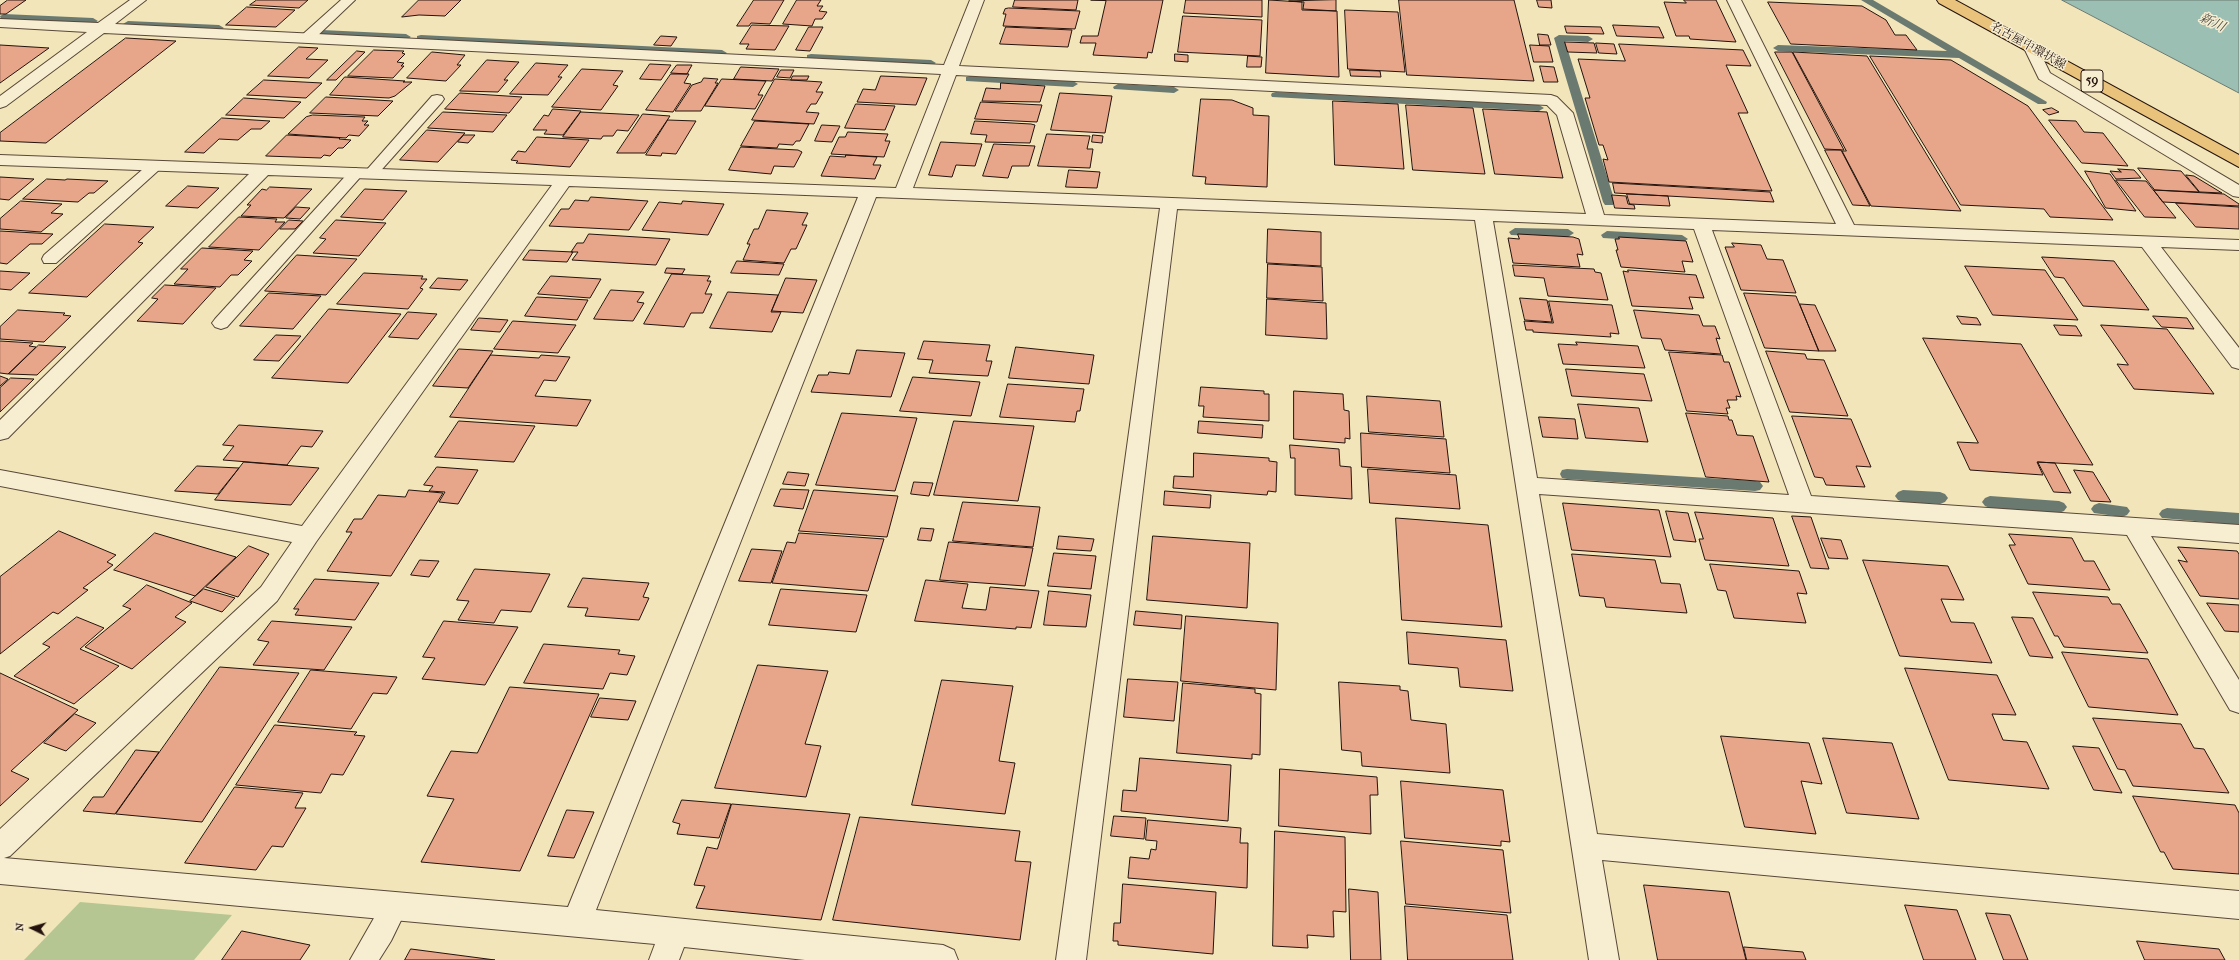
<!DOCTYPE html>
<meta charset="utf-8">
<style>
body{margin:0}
#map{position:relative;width:2239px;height:960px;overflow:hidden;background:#f2e5b9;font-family:"IM FELL French Canon",serif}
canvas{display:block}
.north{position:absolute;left:12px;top:908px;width:40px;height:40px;-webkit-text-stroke:3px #f7eed2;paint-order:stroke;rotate:275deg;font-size:11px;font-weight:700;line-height:16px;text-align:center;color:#24130d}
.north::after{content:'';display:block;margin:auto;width:14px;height:18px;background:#24130d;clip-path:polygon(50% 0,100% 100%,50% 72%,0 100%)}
</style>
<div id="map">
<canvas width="2239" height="960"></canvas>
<div class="north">N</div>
</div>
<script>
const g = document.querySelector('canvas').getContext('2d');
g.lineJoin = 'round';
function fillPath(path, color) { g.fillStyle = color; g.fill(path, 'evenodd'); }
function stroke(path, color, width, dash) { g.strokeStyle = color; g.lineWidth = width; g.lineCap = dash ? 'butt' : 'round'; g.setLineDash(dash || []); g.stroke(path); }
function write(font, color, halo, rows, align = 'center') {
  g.font = font + ' "IM FELL French Canon","Noto Serif JP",serif'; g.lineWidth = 3; g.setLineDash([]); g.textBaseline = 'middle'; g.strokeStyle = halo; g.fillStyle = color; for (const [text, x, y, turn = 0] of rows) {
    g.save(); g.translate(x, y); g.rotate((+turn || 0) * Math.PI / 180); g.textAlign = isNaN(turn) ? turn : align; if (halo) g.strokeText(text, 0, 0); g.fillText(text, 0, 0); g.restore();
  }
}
const green = new Path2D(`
 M80,902L232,915L194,960H24Z`);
const water = new Path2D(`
 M2062,0H2239V93L2237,92Z`);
const stream = new Path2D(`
 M1861,0H1873L2047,102L2046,104H2038L1959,58L1778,51L1773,48L1778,45L1947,51Z
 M4,14L93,18L98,21L93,24L1,19L0,16Z
 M128,21L219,25L224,28L219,31L124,26L123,24Z
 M322,30L406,34L411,37L406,40L318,35L317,33Z
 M421,35L722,50L727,53L722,56L417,40V36Z
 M1559,35L1588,36L1593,39L1588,42L1565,41L1615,202L1613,205H1605L1603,202L1554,38Z
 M811,54L931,60L936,63L931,66L807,59V55Z
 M970,76L1073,81L1078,84L1073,87L966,81V77Z
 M1118,84L1174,87L1179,90L1174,93L1114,89L1113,87Z
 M1276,92L1539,105L1544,108L1539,111L1272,97L1271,95L1272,93Z
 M1515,228L1568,229L1574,233L1568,237L1511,235L1509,232Z
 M1607,231L1682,235L1688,239L1682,243L1603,238L1601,235Z
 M1567,469L1755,481L1760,482L1763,486L1760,490L1755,491L1567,479L1562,478L1560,474L1562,470Z
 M1903,490L1940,492L1945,494L1948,498L1945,502L1940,504L1903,502L1898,500L1895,496L1898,492Z
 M1990,496L2059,501L2064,503L2067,507L2064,511L2059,513L1990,508L1985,506L1982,502L1985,498Z
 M2099,503L2127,507L2130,511L2127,515L2122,517L2094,513L2091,509L2094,505Z
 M2167,508L2239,513V525L2162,518L2159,514L2162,510Z`);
const building = new Path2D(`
 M8,0H26L6,14H0V6Z
 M257,0H308L299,8L250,5Z
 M419,0H461L445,16L419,15L402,17Z
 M754,0H784L770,24L751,23L749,26H737Z
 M797,0H821L817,6H823L819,11L827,12L822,19H815L812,26L783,24Z
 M1015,0H1078L1076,10L1013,7Z
 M1091,0H1163L1152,53L1148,52L1147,58L1093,55L1096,43H1080L1082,36H1098L1106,1Z
 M1186,0H1262V17L1184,13Z
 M1269,0L1302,2V10L1337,11L1339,77L1266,73Z
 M1336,0V11L1303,9L1304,2L1289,1Z
 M1399,0H1514L1534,81L1407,75Z
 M1537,0H1551L1552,8L1539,7Z
 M1684,0H1716L1736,42L1690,39L1689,36H1676L1664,2L1686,3Z
 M1768,2L1862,6L1886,20L1895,35H1906L1917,50L1791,44Z
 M247,7L295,10L276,27L226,25Z
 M1009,8L1080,11L1075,29L1003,26L1006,14H1003L1005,9Z
 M1345,10L1398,12L1405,72L1348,69Z
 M1183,16L1262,20L1260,56L1178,52Z
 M752,25L789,26L775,50L746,49L749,44H740Z
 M1613,25L1659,27L1664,38L1617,36Z
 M1565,26L1601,27L1604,34L1567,33Z
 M809,27H823L810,51L796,50Z
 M1006,27L1072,30L1068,47L1000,44Z
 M1538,34L1548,35L1551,45H1540Z
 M661,36L677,37L671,46L654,45Z
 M126,38L176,41L46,143L0,141V133Z
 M1565,42L1594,43L1597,53L1568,52Z
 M1596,43L1614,44L1617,54L1599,53Z
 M1619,44L1743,50L1751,66L1726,65L1748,113H1738L1772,191L1609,182L1603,159L1608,160L1603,145H1599L1585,98H1590L1578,59L1625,61Z
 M0,45L49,48L0,83Z
 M1530,45L1549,46L1553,62H1534Z
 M299,47L318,48L306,59L328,60L309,78L268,76Z
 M374,50L404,51L402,53L405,54L397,62L404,63L401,66H404L393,78L348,76Z
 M357,51L365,52L336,80H327Z
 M432,52L465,55L457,65H461L446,81L407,78Z
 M1775,52H1792L1844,150L1825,149Z
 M1793,52L1867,56L1961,211L1871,206L1842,151H1846Z
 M1175,54L1188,55V62L1175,61Z
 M1248,56L1262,57L1261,67H1247Z
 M1870,56L1951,60L2028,106L2113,220L2050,217L2044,209L1961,205Z
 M487,60L519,62L504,80H508L498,92L460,91Z
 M536,63L568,65L558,77H562L548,95L510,94Z
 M650,64L671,65L661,80L640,79Z
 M677,65H692L687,74L671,73Z
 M1540,66L1554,67L1558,82H1544Z
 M741,67L779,69L772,81L734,79Z
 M582,69L623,71L613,85L618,86L601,110L552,107Z
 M781,70H794L790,78L777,77Z
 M1350,70L1380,71L1381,77L1351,76Z
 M671,74H689L684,83L691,84L673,112L646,110Z
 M793,76H809L807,80H791Z
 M881,76L927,78L916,105L857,102L863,89L875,90Z
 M345,77L405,81L403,82H412L395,96L389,98L330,95Z
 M704,78L718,79L715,83H718L701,111H675L692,85L701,82Z
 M722,79L766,81L758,95H763L755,109L705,106Z
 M775,79L822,82L816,92H823L816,104H811L806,112L819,113L814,124L752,120Z
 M264,80L322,83L306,98L247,95Z
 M1001,83L1045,86L1040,102L982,101L986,88L1000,89Z
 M460,93L522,97L509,113L445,109Z
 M1060,93L1112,96L1105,133L1051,130Z
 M326,97L393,101L378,116L310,113Z
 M244,98L301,102L284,118L226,115Z
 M1201,99L1232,100L1253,108V115L1269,116L1267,187L1205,184L1206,177L1193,176Z
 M1333,101L1398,104L1404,169L1335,165Z
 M981,102L1042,105L1037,122L975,119Z
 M856,104L895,106L885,130L845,128Z
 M1406,105L1473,108L1485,174L1413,170Z
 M2052,108L2059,112L2049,115L2043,110Z
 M553,109L581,111L563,135L544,134L547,130H533L544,115L548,116Z
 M1483,109L1547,112L1563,178L1495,174Z
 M443,112L507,115L493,132L428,128Z
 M581,112L639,115L628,131L617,130L613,136H603L601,139L563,137Z
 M643,114L670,116L645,153H617Z
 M313,115L365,117L362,121H368L364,125H369L359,136L349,135L346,138L288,134L306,117Z
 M222,118L270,121L261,129H251L238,140L219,139L204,153L185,152Z
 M668,120L696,121L676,154L662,153L661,156L646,155Z
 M2049,120L2076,121L2084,132L2103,133L2128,166L2082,163Z
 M755,121L809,124L800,141H796L793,145L779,144L777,148L741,146Z
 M975,121L1031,124L1035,125L1030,143L985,142L987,135L971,134Z
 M822,125L840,126L832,142L815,141Z
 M427,130L465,133L438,162L400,160Z
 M848,132L888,134L885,141H890L884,157L831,154L839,137H845Z
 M1047,134L1090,136L1087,149H1093L1090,168L1038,166Z
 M287,135L340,138L339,139L351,140L343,148H338L330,156L324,155L321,158L266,156Z
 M464,135H475L468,143L458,142Z
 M1093,135L1103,136L1102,143L1092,142Z
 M537,137L589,140L570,167L516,163L518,161L511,160L518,151L525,152Z
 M941,142L982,144L975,166L956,165L952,177L929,175Z
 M994,144L1035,146L1029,166H1012L1008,178L983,176Z
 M741,147L798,150L802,152L794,167L774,166L771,174L729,170Z
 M1825,150H1841L1870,206L1853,205Z
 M846,155L877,157L873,165H881L875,179L821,176L830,156L845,157Z
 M2138,168L2181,171L2199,192L2155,190Z
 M2118,169L2134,170L2141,178L2116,179L2110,171L2121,172Z
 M1069,170L1100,172L1097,188L1066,187Z
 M2085,171L2110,174L2136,211L2106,208Z
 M2186,175L2194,176L2222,193L2200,192Z
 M0,177L34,179L9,200L0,199Z
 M47,179L65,180L67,179L108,181L94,193H89L78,202L23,199Z
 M2116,180L2146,181L2176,218L2145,217Z
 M1613,183L1770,192L1774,202L1615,193Z
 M188,186L219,188L198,208L166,206Z
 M270,187L312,189L284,218L241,216L251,205H247L262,189L266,190Z
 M365,189L407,191L383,220L341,217Z
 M2154,190L2224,194L2239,204V206L2163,202Z
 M1627,194L1668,196L1670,206L1630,204Z
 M1612,195L1626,196L1628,204L1634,205L1635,209L1615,208Z
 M591,197L648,201L629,230L549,226L561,209H569L575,200L588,201Z
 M21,201L62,204L51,213L63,214L41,232L0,229V219Z
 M683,201L724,204L708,235L642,230L659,202L681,204Z
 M2176,203L2239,207V229L2196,227Z
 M296,207L310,208L300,219L286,218Z
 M767,210L808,213L802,225H807L796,249H791L784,263L743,260L750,244H747L754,229H758Z
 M239,217L277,219L275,222H285L259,250L209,247Z
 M289,220L303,221L295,229H280Z
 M336,220L386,223L359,256L313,253L326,239L320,238Z
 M105,224L154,227L138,242L143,243L87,297L29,293Z
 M1268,229L1321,232V266L1267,263Z
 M0,231L53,234L42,244H30L7,264L0,263Z
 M589,234L670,239L656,265L572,260L578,252H571L577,243H583Z
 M1518,234L1573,237L1579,239L1583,255L1577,254L1580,267L1513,263L1508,238L1519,239Z
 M1619,237L1686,241L1693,262L1682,261L1685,272L1621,267L1616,250H1618L1615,239H1619Z
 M1732,243L1761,245L1767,259L1783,260L1796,293L1741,290L1725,247H1734Z
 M202,248L253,251L244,260L252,261L238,275H231L220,287L174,284L188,269H181Z
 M530,250L573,252L567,262L523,260Z
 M297,255L357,259L326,295L265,291Z
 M2042,257L2114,261L2149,310L2083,306L2064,278L2055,277Z
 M737,261L784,264L779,275L731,273Z
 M1268,264L1322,267L1323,301L1267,298Z
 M1513,265L1594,269L1595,272L1601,273L1608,300L1548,296L1544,278L1515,276Z
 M1965,266L2045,270L2078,320L1993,315Z
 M667,268L685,269L682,274L665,273Z
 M1628,270L1696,275L1704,298L1689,297L1693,309L1632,306L1623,271L1628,272Z
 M0,271L30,273L11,290L0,289Z
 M364,273L423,276L421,279H427L420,288L423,289L408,309L337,304Z
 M672,274L710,276L707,281H711L705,294H712L703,313H691L684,327L644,324Z
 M551,276L601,279L590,298L538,294Z
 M438,278L468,280L460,290L430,288Z
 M786,278L817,280L803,313L772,311Z
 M165,285L216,288L183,324L137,321L158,299L152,298Z
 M611,290L644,292L637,302L644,303L633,321L594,319Z
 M728,292L778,295L771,312H781L772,332L710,328Z
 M269,293L321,296L293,329L240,326Z
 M1744,293L1796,296L1819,351L1765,348Z
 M537,297L588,300L577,320L525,316Z
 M1520,298L1547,300L1552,322L1525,320Z
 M1267,299L1326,303L1327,339L1266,335Z
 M1549,301L1612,305L1619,334L1610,333L1611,337L1533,332V330H1526L1524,321L1553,323Z
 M1800,304L1815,305L1836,351H1819Z
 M329,309L401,314L348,383L272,378Z
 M18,310L65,313L63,315L71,316L44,342L0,339V327Z
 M1634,310L1699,315L1703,326H1715L1720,339L1716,338L1721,354L1665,350L1661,339L1642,338Z
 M408,312L437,314L418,339L389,337Z
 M1957,316L1977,318L1981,325L1962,324Z
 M2153,316L2187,318L2194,329L2162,327Z
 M479,318L508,320L500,332L471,330Z
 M513,321L576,325L558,353L494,349Z
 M2054,325L2076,326L2082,336L2060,335Z
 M2101,325L2167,329L2214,394L2134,389L2117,364L2128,365Z
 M276,335L301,336L279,361L254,360Z
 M1923,338L2021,344L2093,465L2037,462L2043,475L1970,470L1957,442L1978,443Z
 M0,341L33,343L29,346L36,347L8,374L0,373Z
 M924,341L990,345L986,361H992L988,376L929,373L933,360L918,359Z
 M1576,342L1638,346L1645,368L1563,364L1558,344L1577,345Z
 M39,345L66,347L37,375L9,374Z
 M1016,347L1094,355L1089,384L1009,378Z
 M459,349L493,351L468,388L433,386Z
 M857,350L905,353L891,397L811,392L818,375H828L829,372L849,374Z
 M1766,351L1805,354L1807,359L1824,360L1848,416L1790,412Z
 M1669,352L1722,355L1724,362H1729L1741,397L1736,396L1737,400H1727L1730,408H1726L1728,414L1687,411Z
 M491,355L539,358L541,355L570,357L556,381L544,380L535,396L591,400L577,426L450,417Z
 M1566,369L1644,374L1652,401L1572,396Z
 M0,376L8,379L0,386Z
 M913,377L980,382L971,416L900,411Z
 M11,378L34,379L0,412V388Z
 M1008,384L1084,389L1080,411H1077L1075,422L1000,417Z
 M1201,387L1264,391V394H1269V421L1203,417L1204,406H1199Z
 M1294,391L1343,394L1344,410L1349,411L1350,439L1345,438V443L1294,439Z
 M1367,396L1440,401L1444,437L1369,432Z
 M1578,404L1639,408L1648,442L1586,438Z
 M842,413L917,418L895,491L816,485Z
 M1686,413L1728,416L1729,420H1732L1737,435L1753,436L1769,482L1706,477Z
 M1792,416L1851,419L1871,467L1856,466L1865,487L1826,485L1823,478L1815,477Z
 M1539,417L1575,419L1578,439L1543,437Z
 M459,421L535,426L514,462L435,457Z
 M954,421L1034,426L1018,501L934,495Z
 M1199,421L1263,425L1262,438L1198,433Z
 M239,425L323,431L312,447L301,446L287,465L223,460L234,446L223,445Z
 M1361,433L1446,439L1450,473L1362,467Z
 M1290,445L1339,449L1340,466L1351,467L1352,499L1295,495V458H1291Z
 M1194,453L1269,458V461L1277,462L1276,492L1268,491L1267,495L1173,488L1174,476L1193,477Z
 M244,462L319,468L291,505L215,500Z
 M2038,462L2055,463L2071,493L2054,492Z
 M197,466L239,468L218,494L175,491Z
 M437,467L478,470L458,504L439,502L445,492L429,491L433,486L424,485Z
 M1368,469L1456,475L1460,509L1370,503Z
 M2074,470L2093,472L2111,502L2091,501Z
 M788,472L809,474L805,486L783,484Z
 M914,482L933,483L929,496L911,494Z
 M781,489L809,490L803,509L774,506Z
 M409,490L443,493L391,576L327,571L352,532H346L354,519H362L378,495L405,497Z
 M814,490L898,496L887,537L799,531Z
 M1165,491L1211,495L1210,508L1164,505Z
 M963,502L1040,507L1033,547L953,541Z
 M1563,503L1659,510L1671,557L1572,550Z
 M1666,511L1688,513L1696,542L1674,540Z
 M1695,512L1773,518L1789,566L1705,560L1699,539H1703Z
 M1792,516L1811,517L1829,569L1811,568Z
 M1396,518L1488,525L1502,627L1402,620Z
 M921,528L934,529L931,541L918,540Z
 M59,531L116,555L107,562L113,565L83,588L88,590L58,614L53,612L0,654V577Z
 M155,533L236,557L195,596L114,570Z
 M799,533L884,539L868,591L772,583L787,542L795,543Z
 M2009,534L2072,538L2084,561H2094L2110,590L2028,584L2009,545H2015Z
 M1059,536L1094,539L1091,551L1057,549Z
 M1153,536L1250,543L1247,608L1147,600Z
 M1821,538L1841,540L1848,559L1829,558Z
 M949,542L1033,548L1025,586L940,580Z
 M249,546L269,554L238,597L206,587Z
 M2178,547L2237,551L2239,554V599L2200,596L2178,560L2187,562Z
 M752,549L782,551L771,583L739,581Z
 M1054,553L1096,556L1091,589L1048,586Z
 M1572,554L1655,560L1661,583L1680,584L1687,613L1606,607L1604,598L1580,596Z
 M420,560L439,561L429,577L411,575Z
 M1863,560L1948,566L1964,600L1941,599L1951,622L1974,623L1992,663L1900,656Z
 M1710,564L1799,571L1807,594L1797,593L1806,623L1734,618L1726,591L1718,590Z
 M475,569L550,574L531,612L501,610L494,623L458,620L469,601L457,600Z
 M583,578L649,583L643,597L649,598L639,620L585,616L588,608L568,607Z
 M315,579L379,583L355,620L295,615L299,609H294Z
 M926,580L968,584L962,608L986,610L990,587L1039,591L1031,628L1016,627V629L915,621Z
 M147,585L192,603L175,617L186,622L132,669L85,647L131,609L123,606Z
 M204,589L235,598L222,612L190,601Z
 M781,589L867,595L856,632L769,625Z
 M1049,591L1091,595L1086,627L1044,625Z
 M2033,592L2108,597L2112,604H2120L2148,653L2064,647L2058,636H2055Z
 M2207,603L2239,605V632L2225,631Z
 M1136,611L1182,615L1181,629L1134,625Z
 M1186,616L1278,623L1276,690L1181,681Z
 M77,617L104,628L80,649L119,666L74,704L14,676L50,647L43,644Z
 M2012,617L2033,618L2053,658L2030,656Z
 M272,621L352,627L324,670L253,665L269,642L258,640Z
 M444,621L518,627L485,685L422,679L435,658L423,657Z
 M1407,632L1506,640L1513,691L1460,687L1458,668L1409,664Z
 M544,644L620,650L618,654L635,656L627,675L610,673L603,689L524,683Z
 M2062,652L2148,659L2178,715L2089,707Z
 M758,665L828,671L805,744L821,746L806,797L715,788Z
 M220,667L299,673L202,822L116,814Z
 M1905,668L1997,675L2016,715L1992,714L2003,740L2027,742L2049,789L1949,780Z
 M311,670L397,677L387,694L373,693L351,729L278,722Z
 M0,673L78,710L11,771L29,779L0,806Z
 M1128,679L1178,682L1174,721L1124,717Z
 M942,680L1013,686L999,761L1015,763L1005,814L912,805Z
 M1339,682L1400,686V690L1408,691L1411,720L1446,724L1450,773L1362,766L1361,752L1342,750Z
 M1183,683L1255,689V693L1261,694L1260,755L1252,754V759L1177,753Z
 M510,687L599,694L520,871L421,862L454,799L427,796L451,751L477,753Z
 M600,698L636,701L628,720L591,717Z
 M75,714L96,723L66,751L44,743Z
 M2093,718L2181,724L2194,748L2204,749L2229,793L2133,786L2125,770L2118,769Z
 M275,725L357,732L354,735L365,736L343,775L331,774L321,793L236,785Z
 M1721,736L1809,743L1822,784L1801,781L1816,834L1745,827Z
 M1823,738L1892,743L1919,819L1847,813Z
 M2073,746L2099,748L2122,793L2094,790Z
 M136,750L159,752L115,814L83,811L93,797H103Z
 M1140,758L1231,765L1228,821L1121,811L1123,790L1136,791Z
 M1280,769L1377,777L1378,795H1370L1371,834L1279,826Z
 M1401,781L1503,790L1510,842L1501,841V846L1405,838Z
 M235,787L303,793L295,808H306L283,847L272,846L256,870L185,863Z
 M2133,796L2235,805L2239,813V874L2173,869L2164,852H2161Z
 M682,800L731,804L719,838L677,834L680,824L673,822Z
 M732,804L850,814L821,920L696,908L705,886L694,885L707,847L717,849Z
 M567,810L594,812L574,858L548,856Z
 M1114,816L1146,818L1144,839L1111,836Z
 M860,817L1020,831L1015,861L1031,862L1020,940L833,920Z
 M1148,820L1241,828L1240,843H1248L1247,888L1128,878L1130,857L1149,859L1151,849L1156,850L1157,841L1146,840Z
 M1275,831L1345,837L1346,912L1333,911L1334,937L1307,935L1308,948L1273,946Z
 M1401,841L1503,850L1511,913L1406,904Z
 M1123,884L1216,892L1213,954L1118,945V941H1113L1114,923H1120Z
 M1644,885L1729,892L1746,960H1658Z
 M1349,889L1378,892L1381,960H1351Z
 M1905,905L1957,910L1976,960H1924Z
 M1405,906L1507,915L1513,960H1408Z
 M1986,913L2010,915L2028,960H2004Z
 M242,931L310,945L300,960H222Z
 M2137,941L2219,949L2225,960H2145Z
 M1744,947L1803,952L1806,960H1747Z
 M411,949L495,960H405Z`);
const service = new Path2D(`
 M341,0H355L312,41H302L300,38L302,35Z
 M437,95L442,96L444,99L442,102L376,176L371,178L364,173L227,327L221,329L215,327L212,323L215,319L351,170L356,168L364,173L432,96Z
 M155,161L160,163L163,166L160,169L56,263H44L42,259L44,255L150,163Z
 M395,894L404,897L408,906L391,941L379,960H350L386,897Z`);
const minor = new Path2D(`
 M130,0H146L115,24L944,65L970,0H984L959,66L1551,95L1557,97L1573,113L1604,215L1836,224L1727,0H1741L1854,225L2239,240V250L2161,247L2239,348V369L2232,367L2142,247L1712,230L1811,496L2239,525V543L2151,536L2239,680V713L2230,710L2127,535L1539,494L1597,834L2239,891V919L1602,860L1619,960H1589L1475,220L1177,209L1086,960H1056L1160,208L876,197L596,910L943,945L954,950L958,960H805L684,947L679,960H649L655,944L0,884V829L261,587L292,542L0,486V470L302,526L552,185L268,175L8,438L0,440V420L249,174L0,165V155L896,188L941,74L104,33L6,106L0,108V96L87,32L0,27V19L98,23ZM956,75L1547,105L1557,115L1586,214L913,188ZM569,186L858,197L568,907L4,858L10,856L277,601L316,542ZM1493,221L1694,229L1789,495L1537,478Z
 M2031,44L2036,45L2038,48L2050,73L2239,185V197L2233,196L2039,79L2024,48L2026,45Z`);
const primary = new Path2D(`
 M1937,0H1955L2239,155V167L1939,3Z`);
const farStreetnames = [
 ["名古屋中環状線",2028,46,29]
];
const farWaternames = [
 ["新川",2212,23,25]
];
const shields = [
 [2092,81,22]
];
const shieldNames = [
 ["59",2092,81]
];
fillPath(green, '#b6c693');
fillPath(water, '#9bbfb3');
stroke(water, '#6b7a71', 1);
fillPath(stream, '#6b7a71');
fillPath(building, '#e7a58a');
stroke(building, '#24130d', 1);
stroke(service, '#584838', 2);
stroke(minor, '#584838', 2);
stroke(primary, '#24130d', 2);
fillPath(service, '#f7eed2');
fillPath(minor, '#f7eed2');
fillPath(primary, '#e9c27c');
write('12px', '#24130d', '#f7eed2', farStreetnames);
write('italic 13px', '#4e4f47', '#f7eed2', farWaternames);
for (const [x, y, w] of shields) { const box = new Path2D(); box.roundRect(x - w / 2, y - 11, w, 22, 3); g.fillStyle = '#f7eed2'; g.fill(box); stroke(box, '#24130d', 1); }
write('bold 13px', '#24130d', null, shieldNames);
</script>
